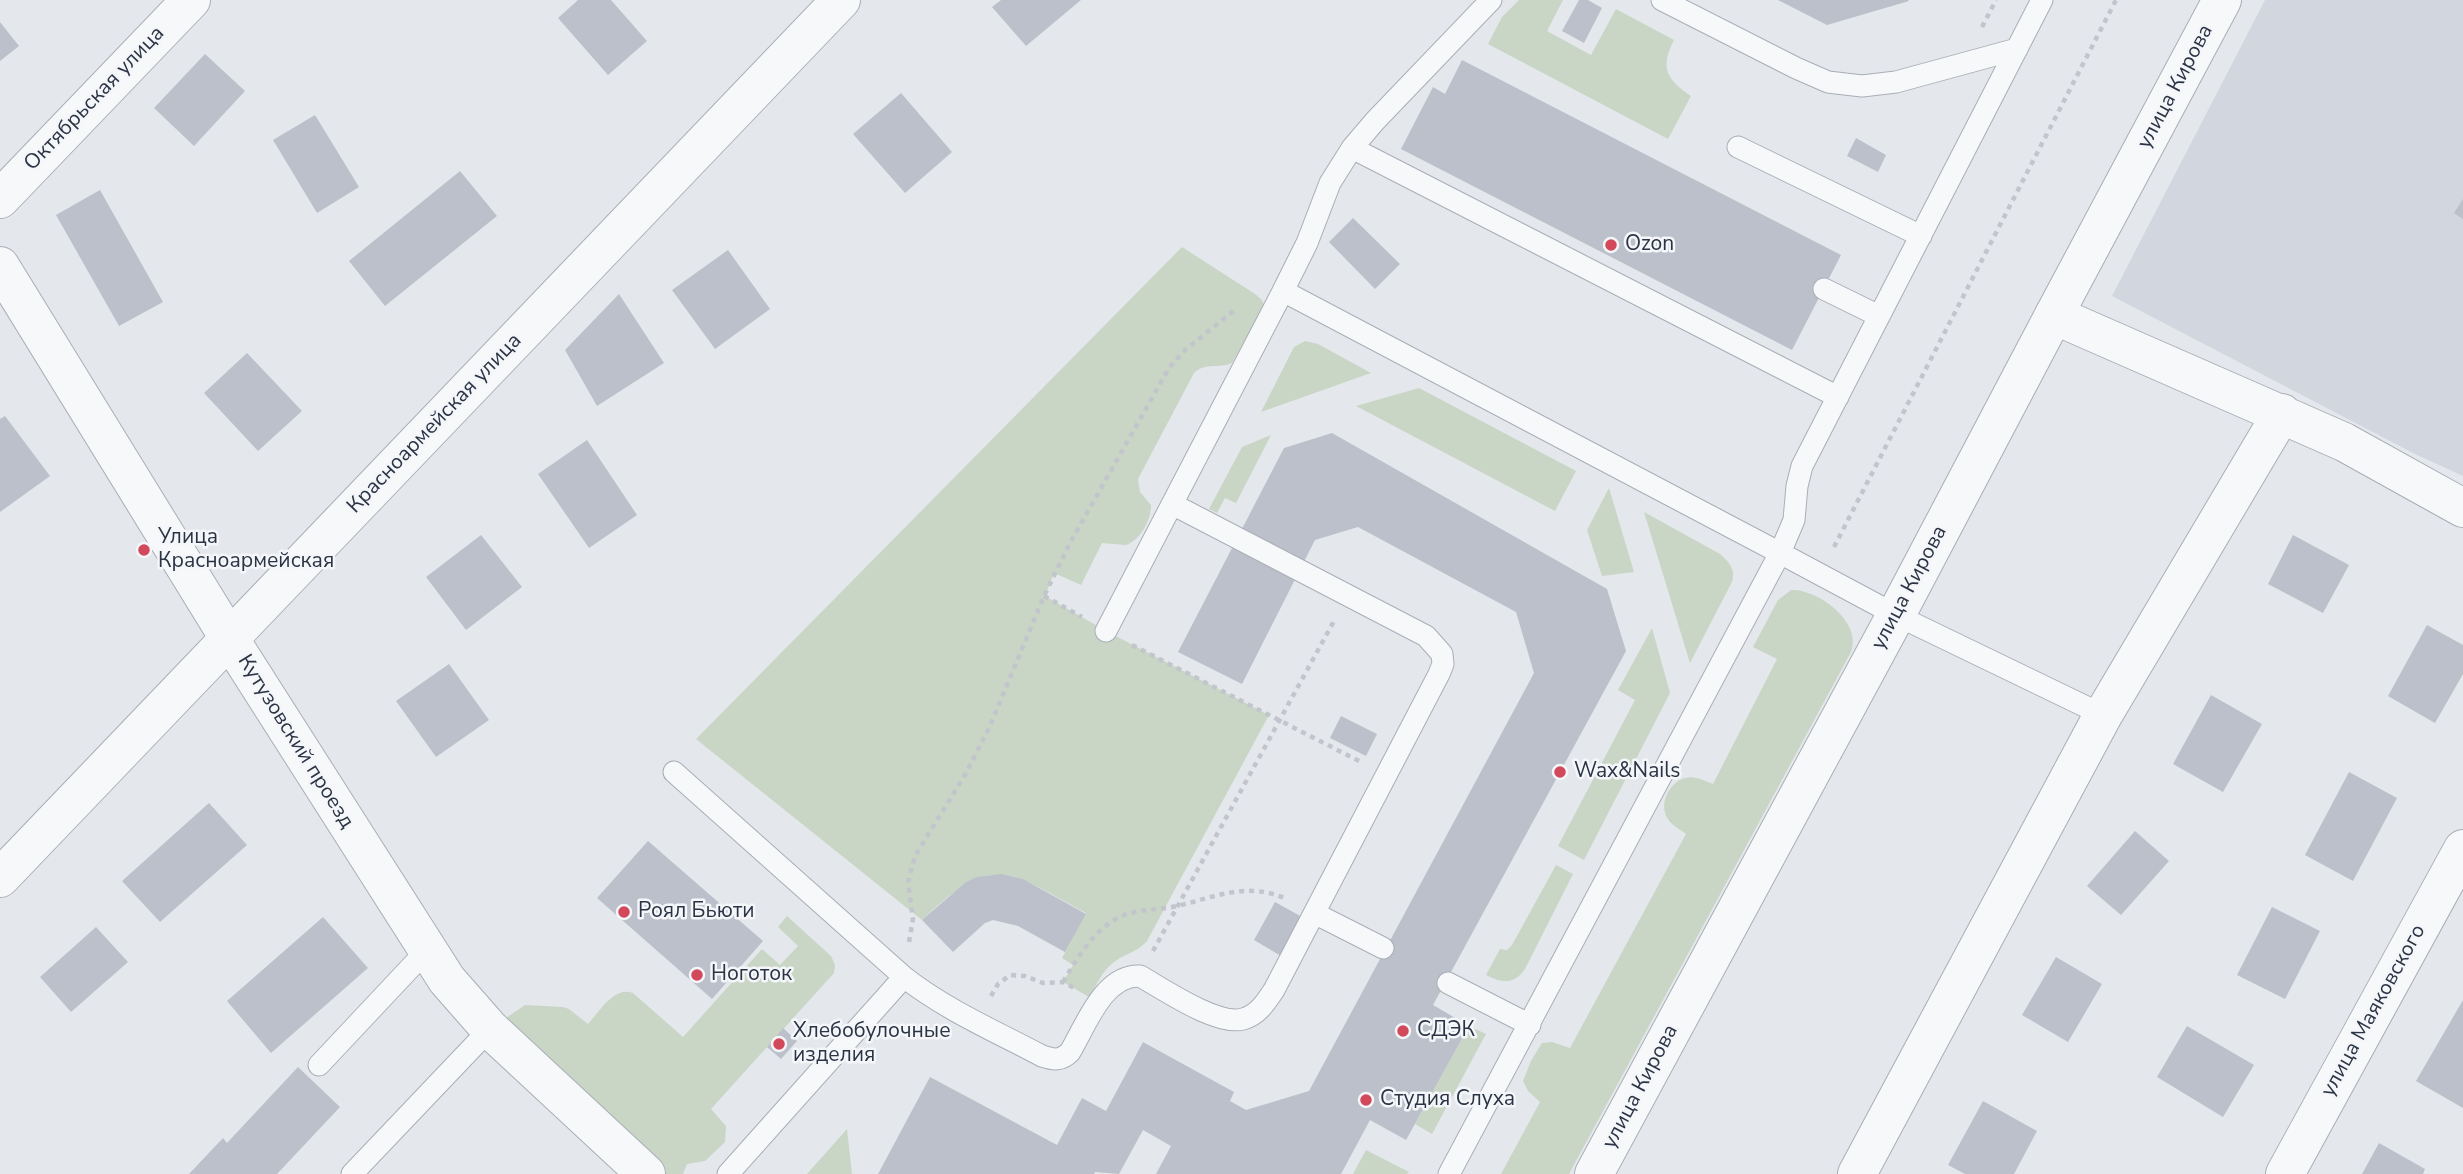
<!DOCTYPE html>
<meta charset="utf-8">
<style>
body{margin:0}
canvas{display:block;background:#e4e7ec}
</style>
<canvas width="2463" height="1174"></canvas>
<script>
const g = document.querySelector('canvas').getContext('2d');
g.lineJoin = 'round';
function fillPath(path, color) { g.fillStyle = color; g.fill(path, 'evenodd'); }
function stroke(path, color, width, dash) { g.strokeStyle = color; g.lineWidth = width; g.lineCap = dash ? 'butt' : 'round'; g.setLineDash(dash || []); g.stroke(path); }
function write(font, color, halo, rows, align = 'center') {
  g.font = font + ' "Nunito Sans",sans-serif'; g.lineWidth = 5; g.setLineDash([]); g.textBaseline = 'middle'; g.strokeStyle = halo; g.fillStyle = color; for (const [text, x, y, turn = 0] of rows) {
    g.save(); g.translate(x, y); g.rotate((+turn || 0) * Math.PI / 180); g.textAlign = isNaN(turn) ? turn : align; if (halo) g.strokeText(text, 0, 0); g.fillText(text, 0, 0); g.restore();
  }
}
const built = new Path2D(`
 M2265,0H2463V476L2415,454L2112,296Z`);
const green = new Path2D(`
 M1519,0H1563L1547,31L1591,55L1616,9L1674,40C1660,68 1666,79 1691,96L1668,139L1488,44L1502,17Z
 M1182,247L1255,294L1261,299L1265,306L1232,363C1219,369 1205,362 1194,373L1138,479L1140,492L1151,505C1151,521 1140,540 1126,545L1102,543L1081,585L1054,573L1045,596L1106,631L1269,715L1147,941C1135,954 1125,953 1113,963C1102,971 1096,986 1089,997L1063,982L1073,965L1062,958L1086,913C1008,871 994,851 922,920L696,739Z
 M1305,341L1318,344L1371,373L1261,412L1294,347Z
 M1419,388L1576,471L1555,511L1356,406Z
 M1271,435L1236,503L1225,498L1217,513L1209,509L1242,447Z
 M1609,488L1634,572L1602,576L1587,530Z
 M1644,512L1720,554C1729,562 1736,569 1732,582L1690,663Z
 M1791,590C1818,589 1863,622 1851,652L1569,1174H1501L1540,1102L1528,1091L1523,1081L1531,1061L1542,1043L1552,1042L1570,1048L1686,834C1680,829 1672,826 1668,819C1658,805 1669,782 1685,778C1695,775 1705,781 1713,784L1777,659L1753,647L1778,600Z
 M1652,628L1670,693L1584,860L1558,846L1635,700L1618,690Z
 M1556,865L1573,874L1525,969C1514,985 1502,983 1486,975L1500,949L1507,950L1512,945Z
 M787,916L831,956L835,965L834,973L711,1109L726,1126L725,1142L705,1161L687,1164L683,1174H646L490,1029L525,1005L563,1007L569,1009L588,1024C600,1011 614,986 633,993L683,1037L762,949L780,965L798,946L778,927Z
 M1469,1026L1486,1034L1432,1134L1415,1124Z
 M847,1129L852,1174H807Z
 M1366,1150L1409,1172L1407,1174H1353Z`);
const building = new Path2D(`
 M578,0H611L647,41L608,75L558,18Z
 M1001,0H1081L1026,46L992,7Z
 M1579,0H1588L1602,8L1584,43L1562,31Z
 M1778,0H1908L1909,1L1827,25Z
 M0,22L19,46L0,61Z
 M205,54L245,91L194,146L154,108Z
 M1462,60L1841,255L1792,350L1401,149L1433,87L1445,94Z
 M901,93L952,152L905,193L853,134Z
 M315,115L359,187L317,213L273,140Z
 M1856,138L1886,155L1878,172L1847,156Z
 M460,171L497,216L385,306L349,261Z
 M100,190L163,302L119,326L56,215Z
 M2463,199V219L2454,213Z
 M1353,218L1400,264L1375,289L1329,242Z
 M728,250L770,309L715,349L672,290Z
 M619,294L664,363L597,406L565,350Z
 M247,353L302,411L258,451L204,393Z
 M5,416L50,476L0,512V419Z
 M1332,433L1607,589L1626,651L1433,1005L1469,1026L1406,1140L1370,1120L1341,1174H1156L1171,1146L1143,1130L1119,1174L1095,1172L1094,1174H878L930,1077L1057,1145L1082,1098L1106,1111L1143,1042L1234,1092L1230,1101L1246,1110L1309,1091L1534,673L1516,612L1358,527L1315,540L1242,684L1178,652L1284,448Z
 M587,440L637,515L589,548L538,474Z
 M481,535L522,587L466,630L426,577Z
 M2293,535L2349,565L2323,613L2268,584Z
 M2427,625L2463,645V674L2435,723L2388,696Z
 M449,664L489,720L436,757L396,701Z
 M2211,695L2262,724L2223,792L2173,764Z
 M1341,716L1377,734L1366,756L1330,738Z
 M2349,772L2397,798L2353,881L2305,855Z
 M209,803L247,845L160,922L122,881Z
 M2135,831L2169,861L2121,915L2087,886Z
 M648,841L763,941L712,999L597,898Z
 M1001,874L1023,879L1086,914L1065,952L1018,926L993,920L985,923L953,952L922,920L966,882L977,877Z
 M1275,902L1302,917L1281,956L1254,940Z
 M2272,907L2320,931L2285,999L2237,975Z
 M323,917L368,968L271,1053L227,1001Z
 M96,927L128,962L71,1012L40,977Z
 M2056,957L2102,984L2068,1042L2022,1015Z
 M2463,1000V1108L2416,1081Z
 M2187,1026L2254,1065L2223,1117L2157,1077Z
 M783,1028L797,1041L781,1059L767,1047Z
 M298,1067L340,1107L277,1174H189L223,1138L227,1143Z
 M1983,1101L2037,1131L2014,1174H1965L1948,1165Z
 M2379,1143L2425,1169L2423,1174H2362Z`);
const path = new Path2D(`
 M1982,27L1996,0
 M1834,547L2116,0
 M1044,596L1082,617
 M1132,645L1361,762
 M909,942L913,919L908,882L915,856L965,775L990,726L1044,596L1070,543L1169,368L1185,350L1237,308
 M1153,951L1334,621
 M1063,982C1077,959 1090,935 1114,920C1134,908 1155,911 1177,906C1217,897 1245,881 1287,899
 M991,996L998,984L1010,975L1025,976L1043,983L1063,982L1074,988`);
const service = new Path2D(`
 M1662,0L1796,68L1828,82L1862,86L1896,82L2017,49
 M1738,147L1921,236
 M1352,148L1838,397
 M1824,289L1879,316
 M1283,291L1307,243L1330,183L1352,148L1375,121L1491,0
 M1106,631L1283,291L1780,553L1794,520L1797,486L1802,466L2042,0
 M674,772L904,977L728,1174
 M1316,914L1383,948
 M904,977C946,1010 995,1031 1042,1056C1054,1060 1061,1061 1070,1052C1086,1025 1104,974 1140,976C1163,989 1217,1026 1243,1019C1258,1015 1266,1002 1274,990L1439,674L1443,664L1442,654L1426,636L1172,504
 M1448,983L1530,1025
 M319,1065L427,950
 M352,1174L490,1029
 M1449,1174L1780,553L1896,615L2103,715`);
const minor = new Path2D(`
 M0,199L191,0
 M2054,315L2344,442L2463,508
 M0,878L841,0
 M1857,1174L2103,715L2282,413
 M2285,1174L2463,849`);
const tertiary = new Path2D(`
 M0,266L229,638L447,980L490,1029L646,1174
 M1594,1174L1896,615L2054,315L2222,0`);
const markers = [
 [1611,245,7,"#d1495b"],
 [144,550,7,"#d1495b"],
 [1560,772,7,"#d1495b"],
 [624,912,7,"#d1495b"],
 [697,975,7,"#d1495b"],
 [1403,1031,7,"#d1495b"],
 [779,1044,7,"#d1495b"],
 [1366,1100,7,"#d1495b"]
];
const streetNames = [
 ["улица Кирова",2176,87,-62],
 ["Октябрьская улица",95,99,-46],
 ["Красноармейская улица",435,424,-46],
 ["улица Кирова",1910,588,-62],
 ["Кутузовский проезд",295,742,58],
 ["улица Маяковского",2374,1011,-61],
 ["улица Кирова",1641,1087,-62]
];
const poiNames = [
 ["Ozon",1625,245],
 ["Улица",158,538],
 ["Красноармейская",158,562],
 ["Wax&Nails",1574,772],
 ["Роял Бьюти",638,912],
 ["Ноготок",711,975],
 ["СДЭК",1417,1031],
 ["Хлебобулочные",793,1032],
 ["изделия",793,1056],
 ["Студия Слуха",1380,1100]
];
fillPath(built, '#d2d6de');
fillPath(green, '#c9d6c5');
fillPath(building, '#bbc0ca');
stroke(service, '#a9aeb7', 23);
stroke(minor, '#a9aeb7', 40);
stroke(tertiary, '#a9aeb7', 40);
stroke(path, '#c2c5cb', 4.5, [5, 5]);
stroke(service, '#f7f8fa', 21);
stroke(minor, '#f7f8fa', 38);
stroke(tertiary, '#f7f8fa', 38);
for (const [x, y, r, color] of markers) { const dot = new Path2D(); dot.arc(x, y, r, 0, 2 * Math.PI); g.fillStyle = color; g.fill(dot); stroke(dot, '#f4f6f9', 2.5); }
write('21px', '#2b3445', '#f4f6f9', streetNames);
write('21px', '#2b3445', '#f4f6f9', poiNames, 'left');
</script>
